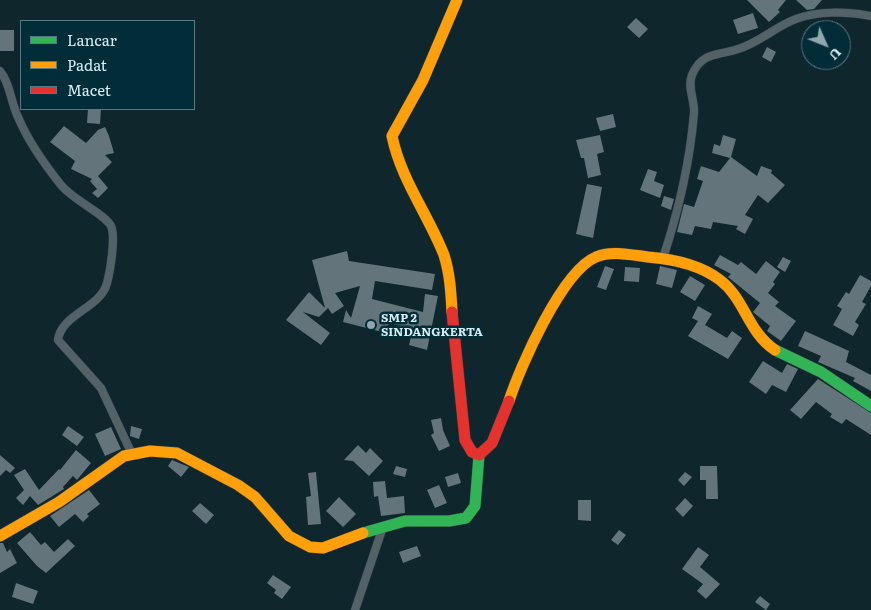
<!DOCTYPE html>
<style>
body{margin:0}
#map{position:relative;width:871px;height:610px;overflow:hidden;background:#0e262c;font-family:Literata,serif}
canvas{display:block}
.legend{position:absolute;left:20px;top:20px;width:175px;height:90px;box-sizing:border-box;background:#012d39;border:1px solid #577984;margin:0;padding:6px 9px;list-style:none;font-size:15px;color:#d7ecf4}
.legend li{display:flex;align-items:center;gap:10px;height:25px}
.legend b{width:25px;border:1px solid #577984}
.north{position:absolute;left:801px;top:20px;width:50px;height:50px;box-sizing:border-box;background:#012d39;border:1px solid #577984;border-radius:50%;rotate:134deg;font-size:14px;font-weight:700;line-height:20px;text-align:center;color:#d7ecf4}
.north::after{content:'';display:block;margin:auto;width:18px;height:22px;background:#91a7ae;clip-path:polygon(50% 0,100% 100%,50% 72%,0 100%)}
</style>
<div id="map">
<canvas width="871" height="610"></canvas>
<ul class="legend">
<li><b style="height:6px;background:#30b455"></b>Lancar</li>
<li><b style="height:6px;background:#ff9f0a"></b>Padat</li>
<li><b style="height:6px;background:#e5322d"></b>Macet</li>
</ul>
<div class="north">U</div>
</div>
<script>
const g = document.querySelector('canvas').getContext('2d');
g.lineJoin = 'round';
function fillPath(path, color) { g.fillStyle = color; g.fill(path, 'evenodd'); }
function stroke(path, color, width, dash) { g.strokeStyle = color; g.lineWidth = width; g.lineCap = dash ? 'butt' : 'round'; g.setLineDash(dash || []); g.stroke(path); }
function write(font, color, halo, rows, align = 'center') {
  g.font = font + ' Literata,serif'; g.lineWidth = 5; g.setLineDash([]); g.textBaseline = 'middle'; g.strokeStyle = halo; g.fillStyle = color; for (const [text, x, y, turn = 0] of rows) {
    g.save(); g.translate(x, y); g.rotate((+turn || 0) * Math.PI / 180); g.textAlign = isNaN(turn) ? turn : align; if (halo) g.strokeText(text, 0, 0); g.fillText(text, 0, 0); g.restore();
  }
}
const building = new Path2D(`
 M747,0H786L778,10L780,12L769,22Z
 M796,0H822L814,9L807,10Z
 M753,13L758,28L738,34L733,20Z
 M636,18L648,29L639,38L627,27Z
 M0,30H14V51H0Z
 M767,47L776,52L771,62L762,57Z
 M88,109H101L100,124L87,123Z
 M613,114L616,127L600,131L596,118Z
 M64,126L86,143L98,130L105,127L109,136L114,153L105,155L112,162L98,176L108,188L98,198L92,193L97,189L90,181L92,179L71,169L75,161L50,142Z
 M600,135L604,152L597,154L601,175L588,178L584,158H581L576,140Z
 M723,135L736,139L731,157L757,176L761,166L772,170L771,173L785,185L768,203L758,195L745,215L753,219L745,234L736,229L738,226L713,222L711,229L695,226L692,235L677,232L684,204L694,207L703,181L697,179L701,166L719,172L730,158L712,153L714,144L720,146Z
 M648,169L657,172L654,181L664,185L660,198L640,190Z
 M587,184L602,187L593,238L576,234Z
 M664,196L674,199L671,210L661,206Z
 M347,251L349,261L435,274L432,290L375,281L372,299L423,312L425,294L438,296L427,350L409,345L413,329L389,323L386,333L343,322L346,310L351,318L360,286L335,293L344,306L332,314L328,308L319,317L303,312L330,333L321,345L286,320L309,292L325,308L312,260Z
 M720,255L738,265L741,262L756,274L766,261L780,272L773,282L775,284L768,293L779,302L775,306L796,321L781,341L767,331L770,326L753,312L760,303L728,277L731,274L714,265Z
 M783,257L791,261L785,272L777,267Z
 M605,266L614,269L606,290L597,287Z
 M660,266L677,270L672,288L656,284Z
 M625,267L640,268L639,282L624,281Z
 M860,275L871,281V286L862,302L866,304L855,322L859,325L853,336L833,325L842,309L837,306L846,292L849,294Z
 M690,276L705,285L695,301L680,292Z
 M698,306L712,314L705,325L727,338L732,331L742,338L728,359L688,336L698,321L692,318Z
 M805,331L849,351L846,362L871,375V391L853,381L855,378L818,362L821,356L798,346Z
 M763,361L782,373L787,364L798,369L786,392L772,385L766,394L749,382Z
 M818,379L871,413V435L846,419L842,424L830,417L832,414L816,402L801,419L790,410Z
 M441,418L443,430L450,446L439,451L431,435L434,433L431,420Z
 M68,426L84,437L77,446L62,435Z
 M131,426L142,429L139,439L130,436Z
 M111,427L121,449L105,456L95,434Z
 M358,445L366,453L370,448L383,461L369,476L353,461L344,460Z
 M76,450L91,463L77,480L73,476L63,487L64,489L38,505L30,496L23,505L16,498L24,490L14,475L25,469L39,490L59,469L60,470Z
 M0,455L15,468L10,473L6,470L0,476Z
 M172,460L189,467L181,477L168,466Z
 M396,466L407,469L405,477L393,474Z
 M700,466H717L718,499H706V480H700Z
 M316,472L321,524L308,525L306,497L311,496L308,473Z
 M685,472L692,477L684,486L678,480Z
 M458,473L461,483L448,487L445,477Z
 M385,481L387,498L404,496L405,513L381,516L378,496L374,497L373,482Z
 M439,485L447,503L435,508L427,490Z
 M89,490L100,504L87,514L89,516L83,522L75,514L59,527L50,516Z
 M339,497L356,514L343,527L326,511Z
 M685,498L693,506L683,517L675,509Z
 M578,500H591V521L578,520Z
 M200,503L214,515L206,524L192,511Z
 M619,530L626,535L618,545L611,540Z
 M30,532L41,545L45,542L54,552L68,539L75,546L46,573L37,566L17,543Z
 M0,543H3L7,552L10,549L17,563L0,573Z
 M417,546L421,556L403,563L399,552Z
 M698,547L709,555L700,567L720,584L706,599L697,591L703,584L682,569Z
 M273,575L291,587L282,599L274,593L276,590L267,583Z
 M16,583L38,591L33,604L12,597Z
 M760,596L770,604L766,610L755,602Z`);
const street = new Path2D(`
 M0,71C10,83 11,103 18,117C28,141 45,165 61,185C73,200 105,214 111,226C116,237 110,272 107,283C101,308 61,314 58,340L101,388L131,452
 M663,258C678,213 690,160 694,113C695,101 687,87 692,75C702,51 719,56 738,49C759,43 776,26 796,19C820,10 846,12 871,16
 M355,610L383,527`);
const fast = new Path2D(`
 M775,350L821,372L871,406
 M363,533L405,521H449L466,518L475,506L479,455`);
const slow = new Path2D(`
 M452,312C451,293 450,274 444,255C428,214 401,180 392,136L423,80L457,0
 M509,401C520,367 562,271 596,257C611,250 632,255 648,257C673,259 699,264 720,280C745,299 747,331 775,350
 M0,536L59,502L124,456L150,451L177,453L238,485L255,497L289,536L310,547L323,548L363,533`);
const jam = new Path2D(`
 M452,312L465,440L472,452L479,455L492,443L509,401`);
const markers = [
 [371,325,5,"#91a7ae"]
];
const poiNames = [
 ["SMP 2",381,318],
 ["SINDANGKERTA",381,332]
];
fillPath(building, '#63747b');
stroke(street, '#304045', 9);
stroke(fast, '#304045', 12);
stroke(slow, '#304045', 12);
stroke(jam, '#304045', 12);
stroke(street, '#526266', 8);
stroke(fast, '#30b455', 11);
stroke(slow, '#ff9f0a', 11);
stroke(jam, '#e5322d', 11);
for (const [x, y, r, color] of markers) { const dot = new Path2D(); dot.arc(x, y, r, 0, 2 * Math.PI); g.fillStyle = color; g.fill(dot); stroke(dot, '#012d39', 2); }
write('bold 12px', '#d7ecf4', '#012d39', poiNames, 'left');
</script>
